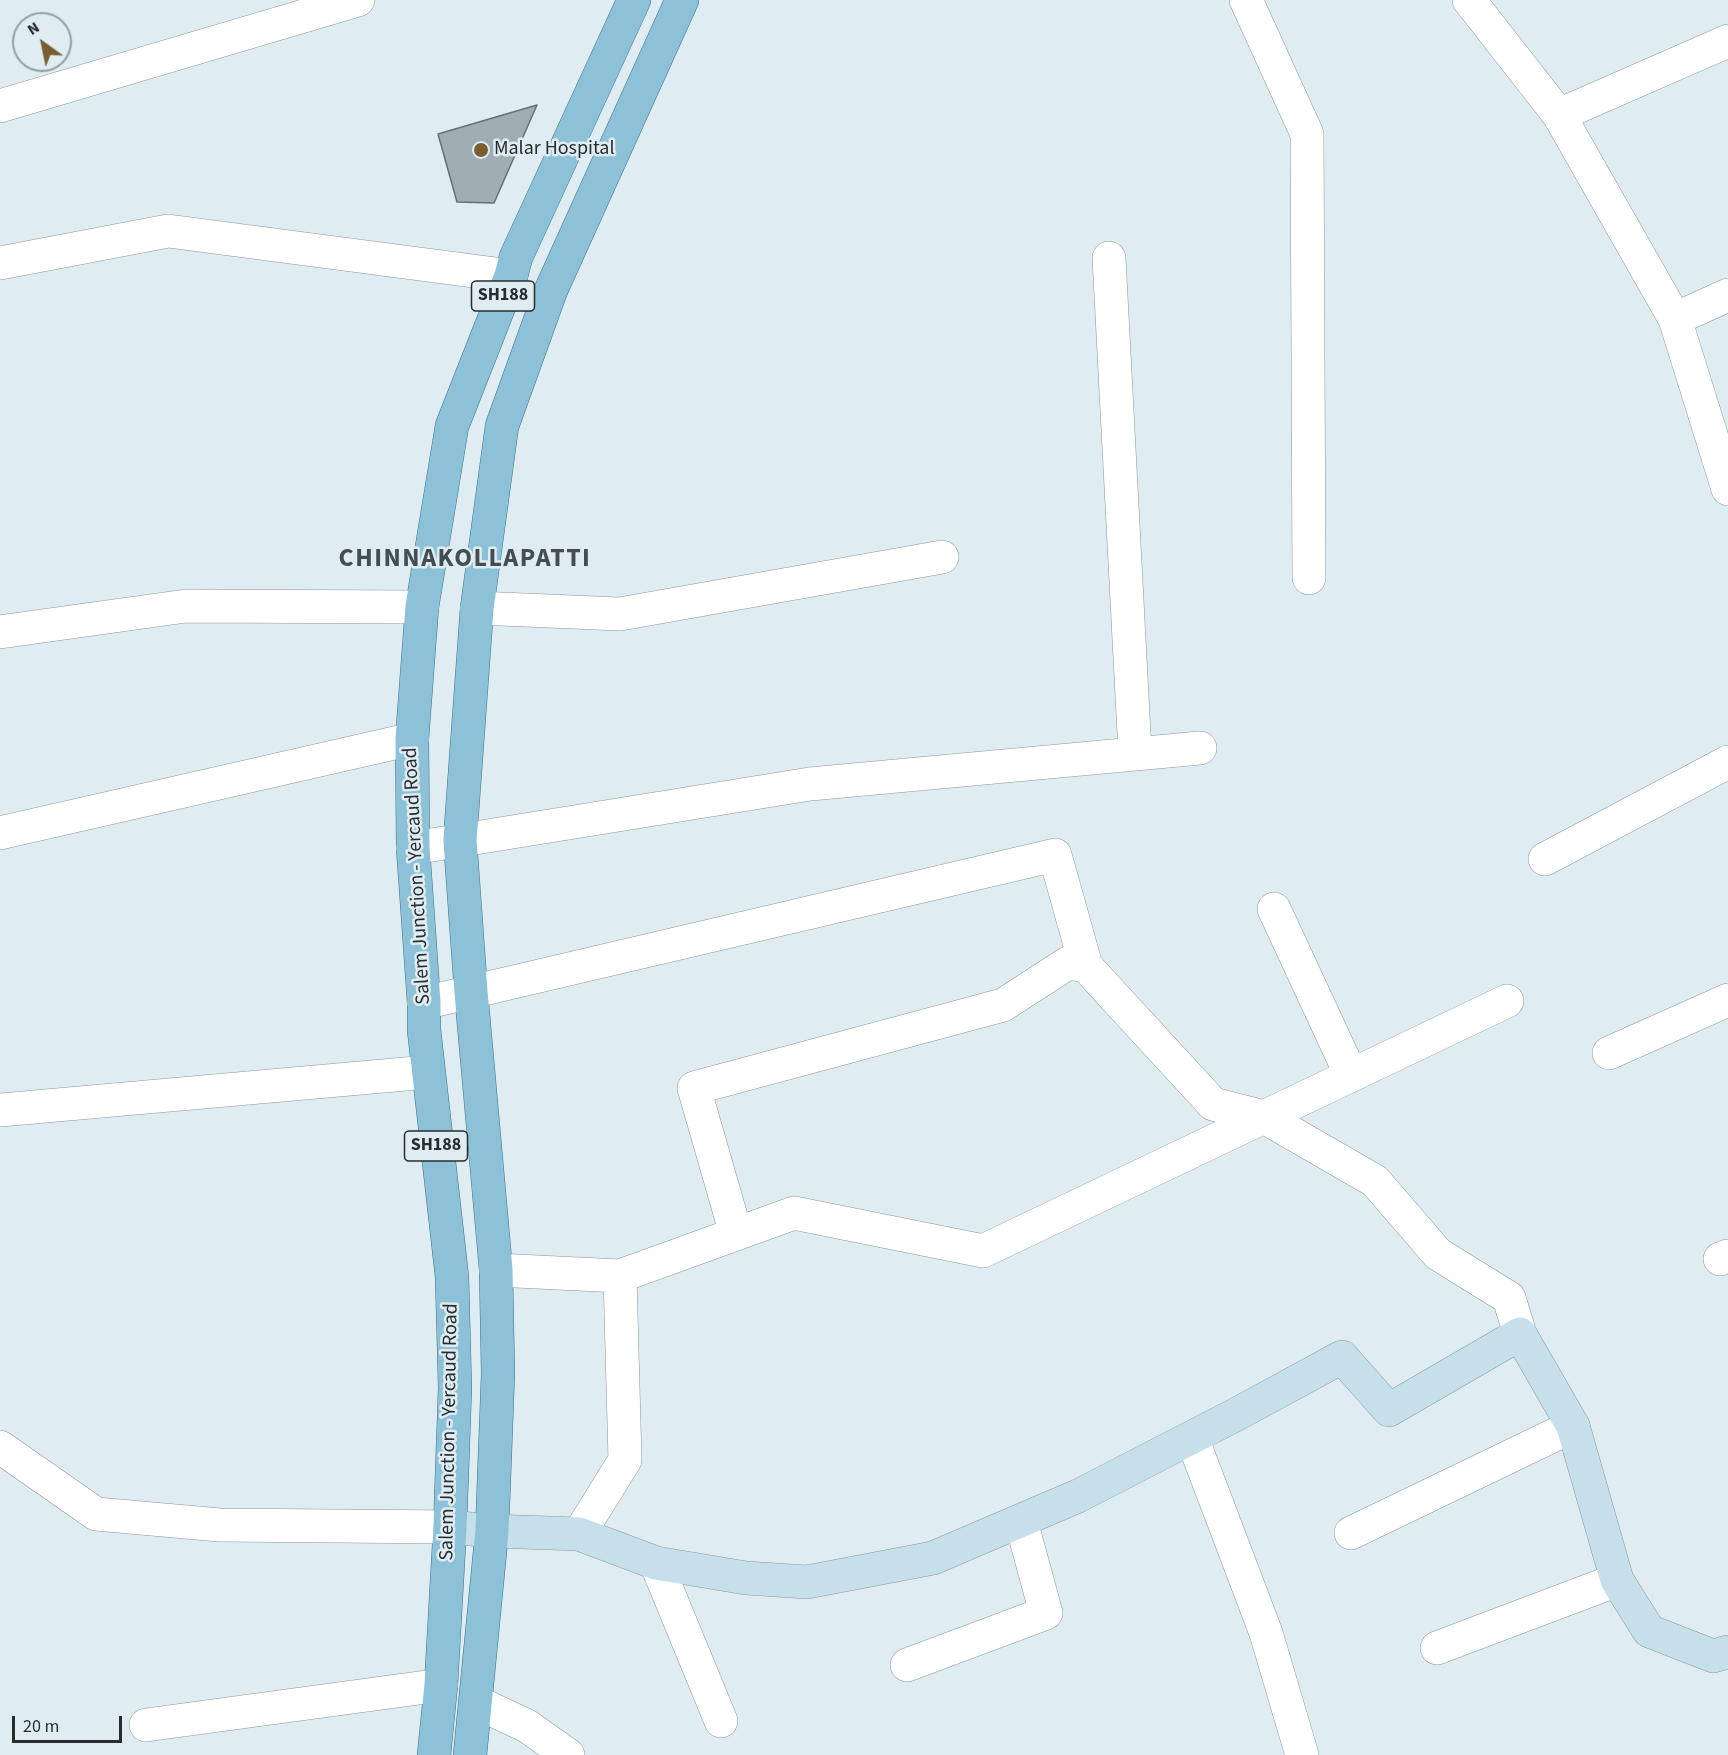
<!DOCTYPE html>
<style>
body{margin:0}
#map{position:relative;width:1728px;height:1755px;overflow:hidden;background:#dfecf2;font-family:"Source Sans 3",sans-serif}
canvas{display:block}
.north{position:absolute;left:12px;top:12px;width:60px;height:60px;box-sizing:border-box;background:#dfecf2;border:2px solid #959fa4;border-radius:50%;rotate:327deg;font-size:16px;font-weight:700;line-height:24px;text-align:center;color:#272c2e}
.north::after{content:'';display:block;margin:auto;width:21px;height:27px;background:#795e30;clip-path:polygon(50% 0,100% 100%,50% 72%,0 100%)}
.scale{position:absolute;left:12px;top:1716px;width:110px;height:27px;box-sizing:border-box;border:3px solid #272c2e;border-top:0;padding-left:8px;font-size:18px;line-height:21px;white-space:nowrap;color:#272c2e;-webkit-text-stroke:4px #dfecf2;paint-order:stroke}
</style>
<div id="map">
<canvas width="1728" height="1755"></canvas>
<div class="north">N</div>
<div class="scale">20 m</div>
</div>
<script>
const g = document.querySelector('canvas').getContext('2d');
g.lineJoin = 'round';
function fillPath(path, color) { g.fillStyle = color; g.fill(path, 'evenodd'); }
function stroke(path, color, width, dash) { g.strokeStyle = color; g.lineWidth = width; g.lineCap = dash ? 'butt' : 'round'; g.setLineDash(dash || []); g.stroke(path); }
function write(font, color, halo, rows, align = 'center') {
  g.font = font + ' "Source Sans 3",sans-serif'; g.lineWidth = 5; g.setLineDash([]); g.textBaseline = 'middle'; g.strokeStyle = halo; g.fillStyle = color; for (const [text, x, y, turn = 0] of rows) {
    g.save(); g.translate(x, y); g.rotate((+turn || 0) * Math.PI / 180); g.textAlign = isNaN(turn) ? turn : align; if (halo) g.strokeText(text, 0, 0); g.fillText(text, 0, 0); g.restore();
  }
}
const building = new Path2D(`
 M537,105L494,203L457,202L438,134Z`);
const street = new Path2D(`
 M1246,0L1307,134L1309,578
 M1469,0L1559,115L1675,319L1728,295
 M0,106L358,0
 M1559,115L1728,41
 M1109,258L1135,753
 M0,263L168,231L511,276
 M1675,319L1728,489
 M477,608L620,614L942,557
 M0,632L186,606L422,607
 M0,833L412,739
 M413,848L810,784L1200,748
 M1545,859L1728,762
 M1274,909L1351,1075
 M424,1003L1055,855L1086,966
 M1609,1053L1728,1000
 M0,1110L428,1072
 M736,1234L694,1088L1003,1005L1068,963L1086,966L1213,1104L1264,1117L1375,1181L1438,1254L1509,1298L1520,1334
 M1720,1259L1728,1256
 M496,1270L620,1276L794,1213L983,1251L1507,1001
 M1192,1438L1266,1633L1302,1755
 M0,1447L96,1514L220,1525L450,1527
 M1351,1533L1573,1426
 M579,1534L625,1460L620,1276
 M656,1563L721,1721
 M1437,1648L1617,1580
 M907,1665L1046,1613L1021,1521
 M476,1702L527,1726L568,1755
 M146,1725L441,1685`);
const secondary = new Path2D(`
 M450,1527L492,1531L579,1534L656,1563L746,1578L807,1582L933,1558L1078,1496L1237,1414L1342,1357L1389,1410L1520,1334L1573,1426L1617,1580L1649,1631L1713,1656L1728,1652`);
const primary = new Path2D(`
 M434,1755L441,1685L450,1527L455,1388L452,1277L424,1030V1003L413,848L412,739L422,607L452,426L511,276L516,257L634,0
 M470,1755L492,1531L498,1374L496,1270L471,992L460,840L477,608L502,426L551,290L682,0`);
const markers = [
 [481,150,8,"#795e30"]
];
const shields = [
 [503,296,63],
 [436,1146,63]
];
const shieldNames = [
 ["SH188",503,296],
 ["SH188",436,1146]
];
const poiNames = [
 ["Malar Hospital",494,150]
];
const streetNames = [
 ["Salem Junction - Yercaud Road",418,876,-93],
 ["Salem Junction - Yercaud Road",450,1432,-89]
];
const districtNames = [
 ["CHINNAKOLLAPATTI",465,560]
];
fillPath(building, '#a0adb3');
stroke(building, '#657076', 1.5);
stroke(street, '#8b969c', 34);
stroke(secondary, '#8b969c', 34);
stroke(primary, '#37728b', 34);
stroke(street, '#fff', 33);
stroke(secondary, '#c6e0eb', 33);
stroke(primary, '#8cc1d7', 33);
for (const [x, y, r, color] of markers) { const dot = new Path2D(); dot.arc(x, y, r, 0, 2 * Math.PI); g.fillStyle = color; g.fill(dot); stroke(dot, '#dfecf2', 2); }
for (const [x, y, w] of shields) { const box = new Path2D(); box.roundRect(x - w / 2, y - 15, w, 30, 4.5); g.fillStyle = '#dfecf2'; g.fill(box); stroke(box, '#272c2e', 1.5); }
write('bold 18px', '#272c2e', null, shieldNames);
write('20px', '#272c2e', '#dfecf2', poiNames, 'left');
write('20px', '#272c2e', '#dfecf2', streetNames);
g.letterSpacing = '1.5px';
write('bold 26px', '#434d52', '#dfecf2', districtNames);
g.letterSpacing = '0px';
</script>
